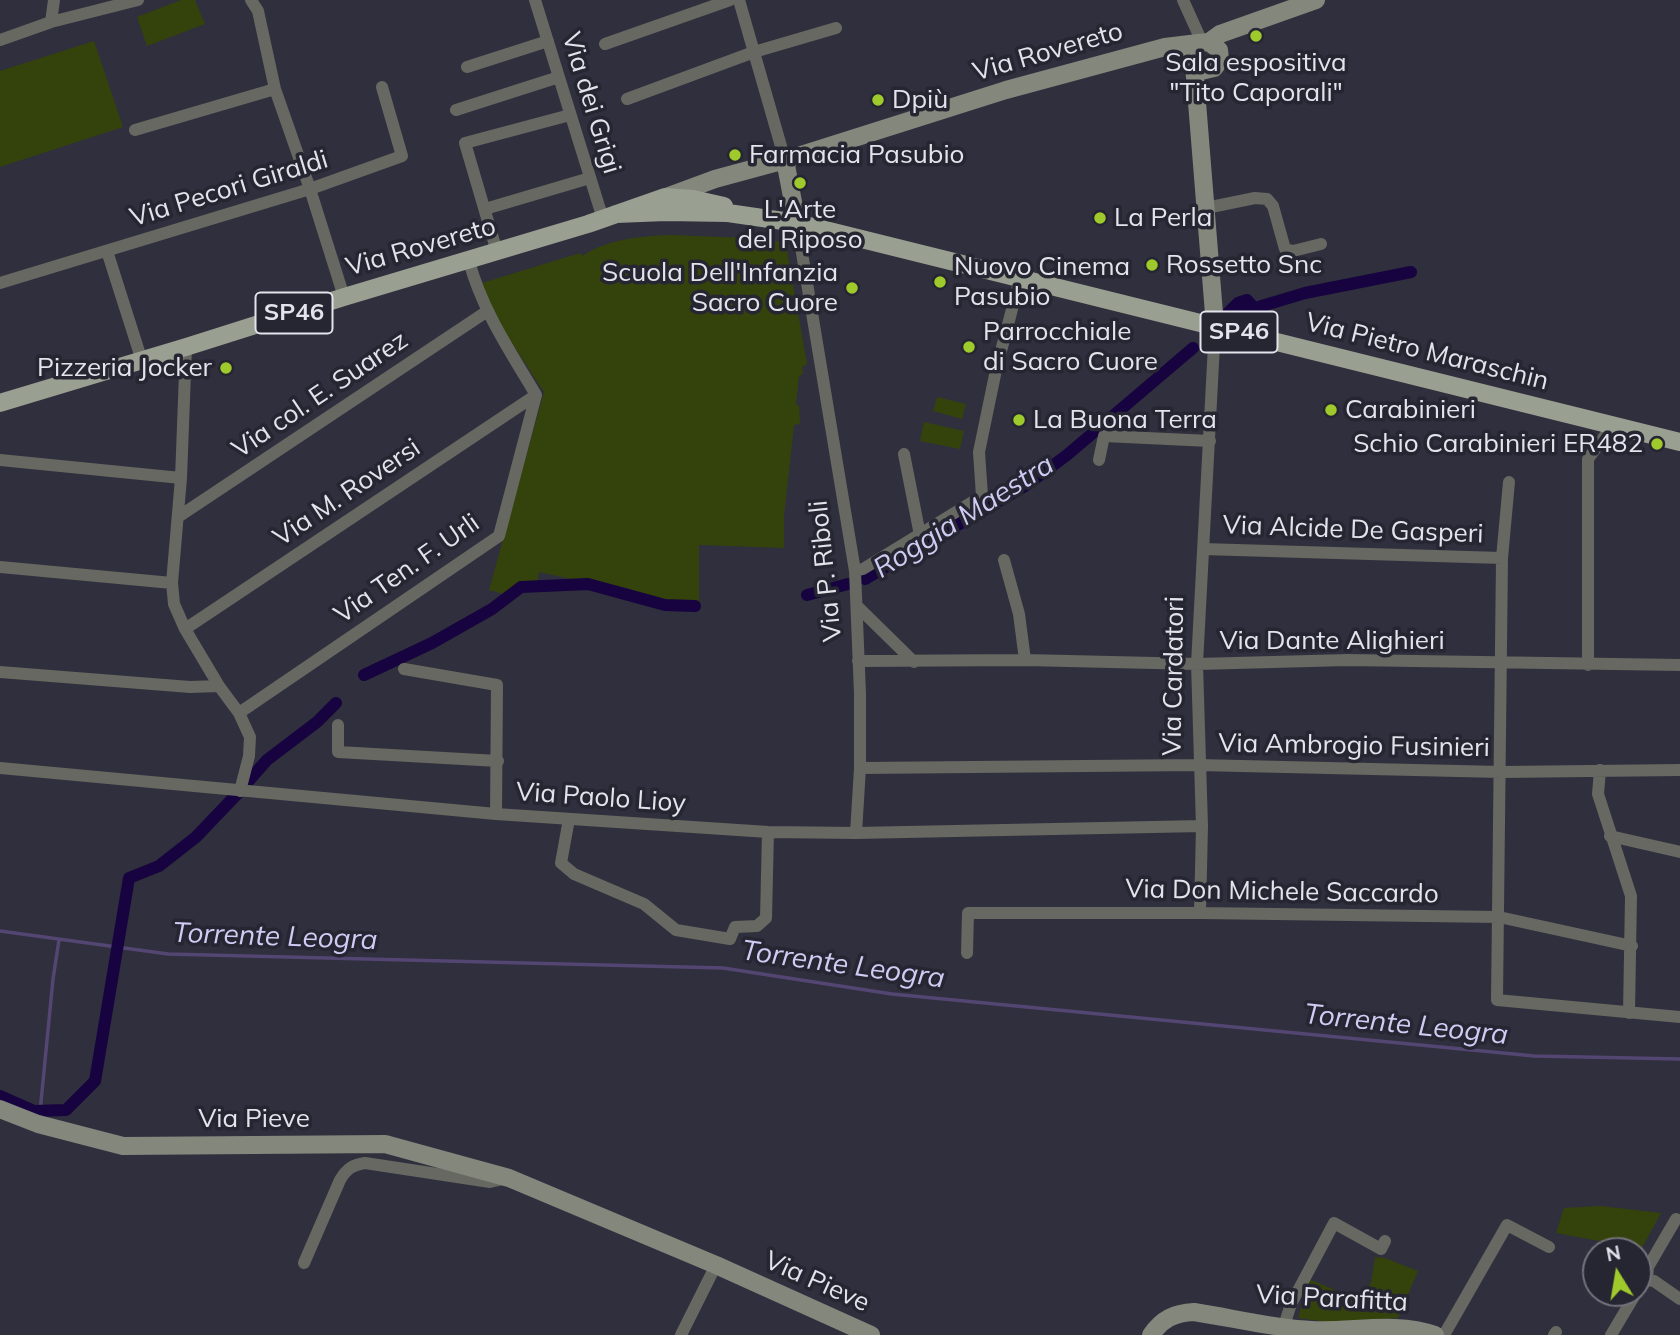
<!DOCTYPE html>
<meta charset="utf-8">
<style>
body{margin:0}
#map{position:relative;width:1680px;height:1335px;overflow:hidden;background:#302f3d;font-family:Mulish,sans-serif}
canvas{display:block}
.north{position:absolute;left:1582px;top:1237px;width:70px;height:70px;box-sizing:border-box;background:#262532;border:2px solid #72717c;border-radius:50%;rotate:349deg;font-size:19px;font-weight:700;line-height:28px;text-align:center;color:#e3e3ec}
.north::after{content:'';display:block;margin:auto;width:24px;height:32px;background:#9fca2c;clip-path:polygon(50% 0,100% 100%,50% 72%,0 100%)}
</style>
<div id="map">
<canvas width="1680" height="1335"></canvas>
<div class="north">N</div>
</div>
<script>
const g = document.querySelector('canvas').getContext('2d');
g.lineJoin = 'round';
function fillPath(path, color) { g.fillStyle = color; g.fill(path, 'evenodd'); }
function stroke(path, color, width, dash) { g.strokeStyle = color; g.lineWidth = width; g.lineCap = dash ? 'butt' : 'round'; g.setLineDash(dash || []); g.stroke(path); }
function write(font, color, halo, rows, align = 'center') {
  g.font = font + ' Mulish,sans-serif'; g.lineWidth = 7; g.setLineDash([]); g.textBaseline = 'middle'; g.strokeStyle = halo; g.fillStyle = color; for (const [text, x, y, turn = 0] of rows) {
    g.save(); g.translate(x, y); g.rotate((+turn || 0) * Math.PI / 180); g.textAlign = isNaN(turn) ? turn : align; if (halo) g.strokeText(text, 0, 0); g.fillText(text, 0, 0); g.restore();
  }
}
const green = new Path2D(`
 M181,0H195L205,24L147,46L137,17Z
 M94,41L123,127L0,167V71Z
 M671,235L748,238L782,242L783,248L787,250L807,364L802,367L803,374L799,376L796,405H799L800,424L794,425L784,516V548L699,545V606L658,601L627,588L607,587L539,572L537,584L505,592L504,594L489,590L544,392L487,305L482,283L580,253L582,256C608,239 641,236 671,235Z
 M937,397L966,404L962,419L933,411Z
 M924,422L964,431L960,449L920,441Z
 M1601,1206L1661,1213L1639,1253L1610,1243L1556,1233L1564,1208Z
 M1375,1257L1385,1258L1418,1271L1398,1318L1328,1322L1298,1318L1309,1279L1359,1300L1371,1282Z`);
const stream = new Path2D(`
 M0,931L168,954L723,968L892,994L1534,1056L1680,1059
 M40,1112L53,979L59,940`);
const canal = new Path2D(`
 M1230,312L1235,314L1305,293L1411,272
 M1228,313L1238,303L1247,300L1254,308
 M865,579L1028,484L1067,455L1193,348
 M807,595L848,584
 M364,675L432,643L492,609L521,587L588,584L665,605L695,606
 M244,786L267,760L317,722L336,703
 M0,1096L34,1111L66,1110L95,1081L129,878L159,866L196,837L238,793`);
const street = new Path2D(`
 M251,0L258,11L275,89L310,189L344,297
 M535,0L603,219
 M739,0L785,160
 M1183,0L1202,42
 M51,22L54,0
 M0,40L51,22L138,0
 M605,44L730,0
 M467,67L548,41
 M627,99L754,52L836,28
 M456,110L559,77
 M135,130L275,89
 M1206,208L1255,198L1267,199L1273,206L1285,249L1293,251L1321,244
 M485,209L590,178
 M797,223L855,571L860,694V768L856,833
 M107,251L142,361
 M497,252L465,143L570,115
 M0,283L310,189L402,156L382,87
 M186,347L181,478L172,583L174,604L185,629L219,686L239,713L250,737L249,756L240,791
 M904,454L920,535
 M0,460L181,478
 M1099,460L1104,436L1210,441
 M1509,482L1502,558L1497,1000L1680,1017
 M178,517L486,312
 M1203,549L1502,558
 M1004,560L1019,614L1025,660
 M0,567L172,583
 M855,571L863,569L982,496L979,452L996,370L1020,279
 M857,606L914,662
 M185,629L536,395
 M858,661L1025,660L1197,664L1348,660L1680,665
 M1588,665V459L1612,426
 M404,669L497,685L496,814
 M0,672L190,687L219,686
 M239,713L499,536L536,395C510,351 482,310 469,261
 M338,725V752L498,761
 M0,768L496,814L768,832L856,833L1202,826
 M860,768L1198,765L1501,772L1680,770
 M1600,770L1598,794L1631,896L1629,1013
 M569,819L561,863L574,874L644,904L676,930L730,939L735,927L757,926L766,918L768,832
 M1610,836L1680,852
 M1200,913L1202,826L1197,664L1215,326
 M967,953L968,913H1200L1499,917L1632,946
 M304,1263L340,1180C347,1168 353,1165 365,1163L490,1182L503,1179
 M1647,1280L1654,1281L1680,1299
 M1638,1290L1647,1280L1648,1267L1676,1219
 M681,1335L716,1265
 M1281,1335L1291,1304L1334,1223L1381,1249L1385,1241
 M1444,1335L1507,1225L1549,1247
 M1554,1335L1556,1332
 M1611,1335L1636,1293`);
const secondary = new Path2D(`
 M1209,42L1219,50L1220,60L1214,68L1201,71C1189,64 1187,52 1198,43L1209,42L1220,34L1316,0
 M1194,65L1215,326
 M785,160L797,223
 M669,196L715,179L785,160L1006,90L1165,47L1198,43
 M0,1109L38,1124L123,1146L385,1144L509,1178L716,1265L871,1335
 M1151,1335C1162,1319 1174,1313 1194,1312C1233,1318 1272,1328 1312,1330C1353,1332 1395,1321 1435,1335`);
const primary = new Path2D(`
 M616,214L666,212L728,213L797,223L1680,442
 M0,403L186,347L344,297L588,224L665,197L693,199L724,206`);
const markers = [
 [1256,36,7,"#9fca2c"],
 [878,100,7,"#9fca2c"],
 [735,155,7,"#9fca2c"],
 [800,183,7,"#9fca2c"],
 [1100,218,7,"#9fca2c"],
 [1152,265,7,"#9fca2c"],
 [940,282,7,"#9fca2c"],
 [852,288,7,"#9fca2c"],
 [969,347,7,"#9fca2c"],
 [226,368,7,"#9fca2c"],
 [1331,410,7,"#9fca2c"],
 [1019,420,7,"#9fca2c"],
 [1657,444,7,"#9fca2c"]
];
const shields = [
 [294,313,77],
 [1239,332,77]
];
const shieldNames = [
 ["SP46",294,313],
 ["SP46",1239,332]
];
const streetNames = [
 ["Via Rovereto",1048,52,-16],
 ["Via dei Grigi",591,103,73],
 ["Via Pecori Giraldi",229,189,-17],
 ["Via Rovereto",421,247,-16],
 ["Via Pietro Maraschin",1427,352,14],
 ["Via col. E. Suarez",320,395,-34],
 ["Via M. Roversi",347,493,-34],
 ["Via Alcide De Gasperi",1353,530,2],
 ["Via Ten. F. Urli",407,569,-35],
 ["Via P. Riboli",826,571,-96],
 ["Via Dante Alighieri",1332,641],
 ["Via Cardatori",1174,676,-89],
 ["Via Ambrogio Fusinieri",1354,746,1],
 ["Via Paolo Lioy",601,798,4],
 ["Via Don Michele Saccardo",1282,892,1],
 ["Via Pieve",254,1119],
 ["Via Pieve",817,1282,24],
 ["Via Parafitta",1332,1299,3]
];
const poiNames = [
 ["Sala espositiva",1256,63,"center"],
 ["\"Tito Caporali\"",1256,93,"center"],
 ["Dpiù",892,100],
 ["Farmacia Pasubio",749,155],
 ["L'Arte",800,210,"center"],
 ["del Riposo",800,240,"center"],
 ["La Perla",1114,218],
 ["Rossetto Snc",1166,265],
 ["Nuovo Cinema",954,267],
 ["Pasubio",954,297],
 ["Scuola Dell'Infanzia",838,273,"right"],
 ["Sacro Cuore",838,303,"right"],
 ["Parrocchiale",983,332],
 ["di Sacro Cuore",983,362],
 ["Pizzeria Jocker",212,368,"right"],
 ["Carabinieri",1345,410],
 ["La Buona Terra",1033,420],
 ["Schio Carabinieri ER482",1643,444,"right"]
];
const waterNames = [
 ["Roggia Maestra",964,517,-32],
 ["Torrente Leogra",275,937,2],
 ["Torrente Leogra",843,965,8],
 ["Torrente Leogra",1406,1025,6]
];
fillPath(green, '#34430c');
stroke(stream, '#544673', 3.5);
stroke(canal, '#16033f', 12);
stroke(street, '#666861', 12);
stroke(secondary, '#83877c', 18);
stroke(primary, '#999f91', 18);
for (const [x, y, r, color] of markers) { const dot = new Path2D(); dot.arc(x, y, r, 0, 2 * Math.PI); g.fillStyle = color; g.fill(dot); stroke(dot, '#262532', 2.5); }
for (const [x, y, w] of shields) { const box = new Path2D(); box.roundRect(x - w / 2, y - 20.5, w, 41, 5); g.fillStyle = '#262532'; g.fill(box); stroke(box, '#e3e3ec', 2); }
write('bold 24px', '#e3e3ec', null, shieldNames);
write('26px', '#e3e3ec', '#262532', streetNames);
write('26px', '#e3e3ec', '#262532', poiNames, 'left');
write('italic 28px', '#ceccf3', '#262532', waterNames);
</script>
